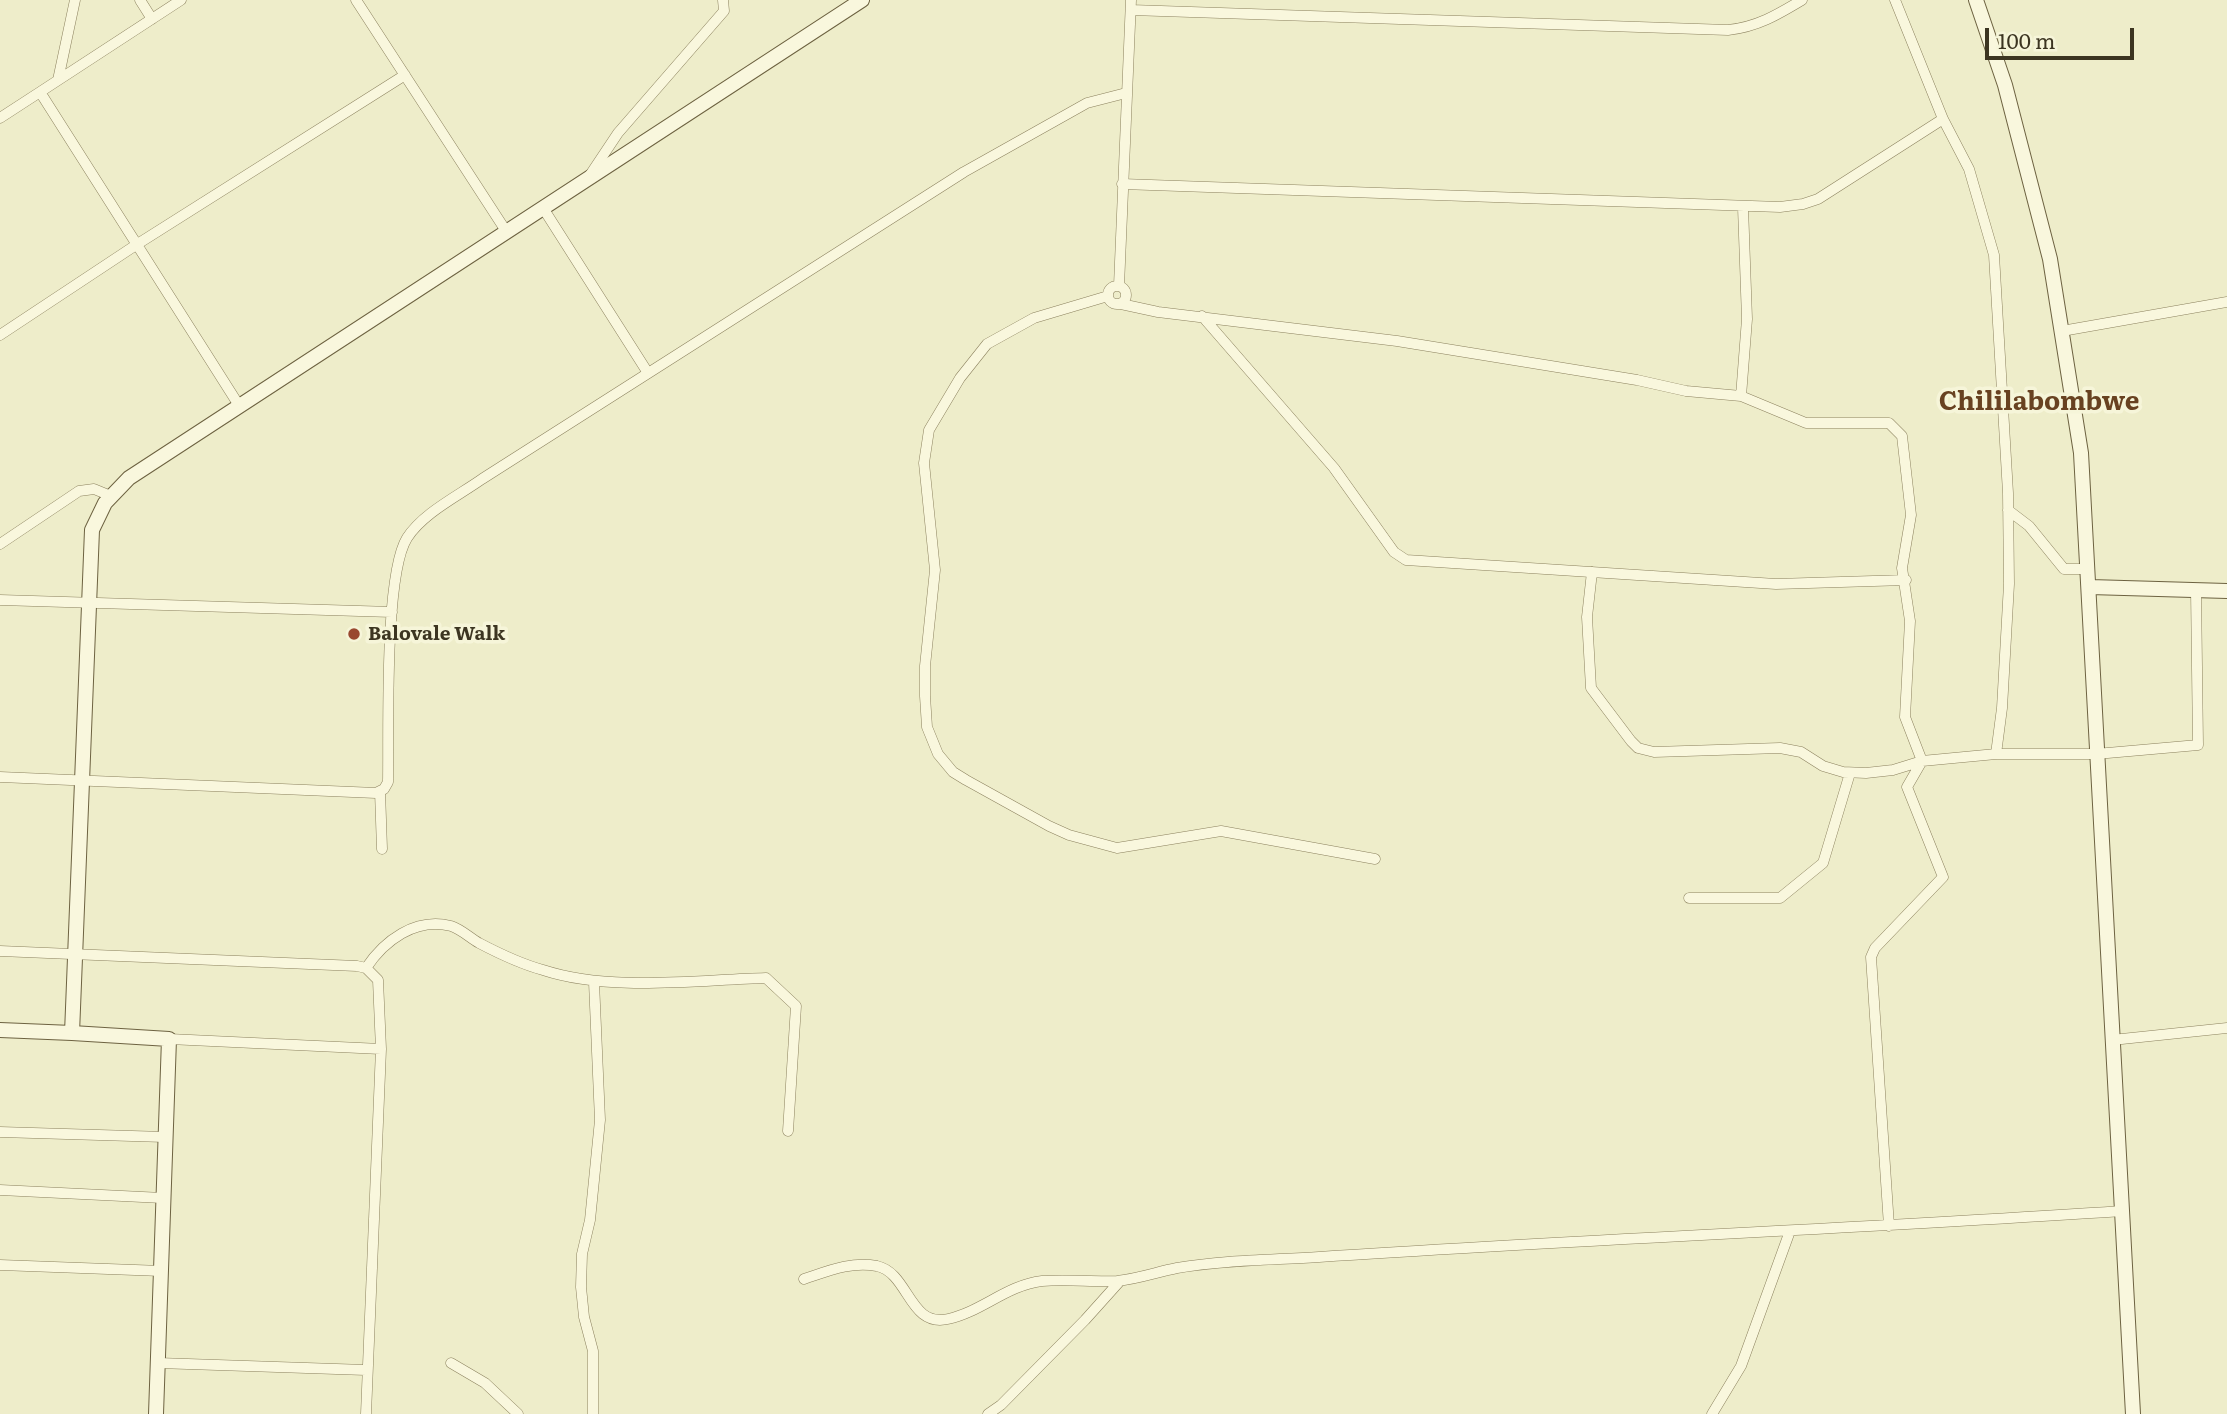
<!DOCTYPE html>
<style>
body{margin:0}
#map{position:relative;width:2227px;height:1414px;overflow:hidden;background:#eeedca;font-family:Literata,serif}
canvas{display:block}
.scale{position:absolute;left:1985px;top:28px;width:149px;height:32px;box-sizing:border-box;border:4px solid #3c3521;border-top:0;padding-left:9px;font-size:21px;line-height:24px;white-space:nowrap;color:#3c3521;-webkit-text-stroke:5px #f6f5d9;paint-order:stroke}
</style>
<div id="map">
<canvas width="2227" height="1414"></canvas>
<div class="scale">100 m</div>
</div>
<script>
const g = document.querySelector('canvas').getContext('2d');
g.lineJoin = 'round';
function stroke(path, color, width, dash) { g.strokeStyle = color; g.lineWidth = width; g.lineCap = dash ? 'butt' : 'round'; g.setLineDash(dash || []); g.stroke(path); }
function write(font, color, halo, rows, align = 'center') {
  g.font = font + ' Literata,serif'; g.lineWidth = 7; g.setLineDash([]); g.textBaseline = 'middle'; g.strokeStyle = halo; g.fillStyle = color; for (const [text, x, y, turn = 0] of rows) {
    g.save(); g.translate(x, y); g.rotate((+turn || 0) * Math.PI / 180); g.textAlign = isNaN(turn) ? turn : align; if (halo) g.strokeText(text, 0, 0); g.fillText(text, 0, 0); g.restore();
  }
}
const street = new Path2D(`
 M140,0L152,19
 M181,0L40,92L240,407
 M356,0L506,231
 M1895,0L1943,119L1969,169L1994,255L2008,493L2009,584L2002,708L1996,754
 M1131,10L1728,30C1757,27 1777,15 1802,0
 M58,80L75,0
 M0,118L40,92
 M590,175L618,133L724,11L723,0
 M1122,184L1780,207L1803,204L1818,199L1943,119
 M543,208L648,373
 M1108 295a9 9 0 1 1 18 0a9 9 0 1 1-18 0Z
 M1119,286L1131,0
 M1108,296L1034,318L987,344L960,378L929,430L924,463L935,570L925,666V696L927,727L938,754L953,772L966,780L1049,826L1069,835L1117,848L1221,831L1375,859
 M1121,304L1158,312L1397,341L1637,380L1686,391L1741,396L1806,423H1889L1902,436L1911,515L1902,568L1910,621L1905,717L1922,761
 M1202,316L1334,468L1394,552L1406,560L1776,584L1906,580
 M2062,331L2227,302
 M0,335L136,245L405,75
 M1741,396L1747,319L1743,207
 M2008,510L2029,526L2064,569H2089
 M0,544L79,491L94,489L111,496
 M1592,572L1587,617L1591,688L1631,741L1638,748L1654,752L1780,748L1801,752L1823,766L1843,772L1866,773L1893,770L1922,761L1996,754H2096L2198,745L2196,590
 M0,600L392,612
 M0,777L376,793L384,789L388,782C389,731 384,575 407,538C423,513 458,496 482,479L964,172L1087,103L1126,93
 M380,791L382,849
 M1689,898H1780L1823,863L1850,773
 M0,951L357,966L366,968L378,980L381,1049L366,1414
 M366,968C384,941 415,917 451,926C461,929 470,938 479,943C498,953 521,964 543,970C610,992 695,980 766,978L796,1006L788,1131
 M169,1039L381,1049
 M2112,1040L2227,1028
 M0,1132L165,1137
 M0,1190L163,1198
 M1889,1226L1871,957L1875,948L1943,877L1907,787L1922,761
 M0,1265L162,1271
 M804,1279C828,1271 851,1261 877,1266C909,1273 909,1328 948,1319C981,1312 1007,1285 1042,1281C1067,1279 1092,1282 1117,1281C1137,1279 1157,1272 1177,1268C1223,1260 1273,1260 1319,1257C1587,1239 1854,1229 2122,1211
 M158,1363L366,1370
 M451,1363L485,1383L518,1414
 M593,1414V1351L584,1317L581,1287L582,1254L590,1220L600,1120L594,982
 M988,1414L1001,1405L1085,1320L1120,1281
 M1712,1414L1741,1366L1790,1231`);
const secondary = new Path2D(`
 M1976,0L2005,85L2050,259L2081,453L2133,1414
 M2090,587L2227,591
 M0,1030L72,1033L92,530L105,503L129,478L862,0
 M72,1033L169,1039L156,1414`);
const markers = [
 [354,634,7,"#99482f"]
];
const poiNames = [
 ["Balovale Walk",368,634]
];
const districtNames = [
 ["Chililabombwe",2039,402]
];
stroke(street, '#8b815e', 11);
stroke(secondary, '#6d6241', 16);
stroke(street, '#f9f7dd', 10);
stroke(secondary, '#f9f7dd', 14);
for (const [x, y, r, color] of markers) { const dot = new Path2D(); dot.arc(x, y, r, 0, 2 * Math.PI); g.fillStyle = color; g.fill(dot); stroke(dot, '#f6f5d9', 2.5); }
write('bold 19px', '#3c3521', '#f6f5d9', poiNames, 'left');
write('bold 26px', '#684221', '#f6f5d9', districtNames);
</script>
